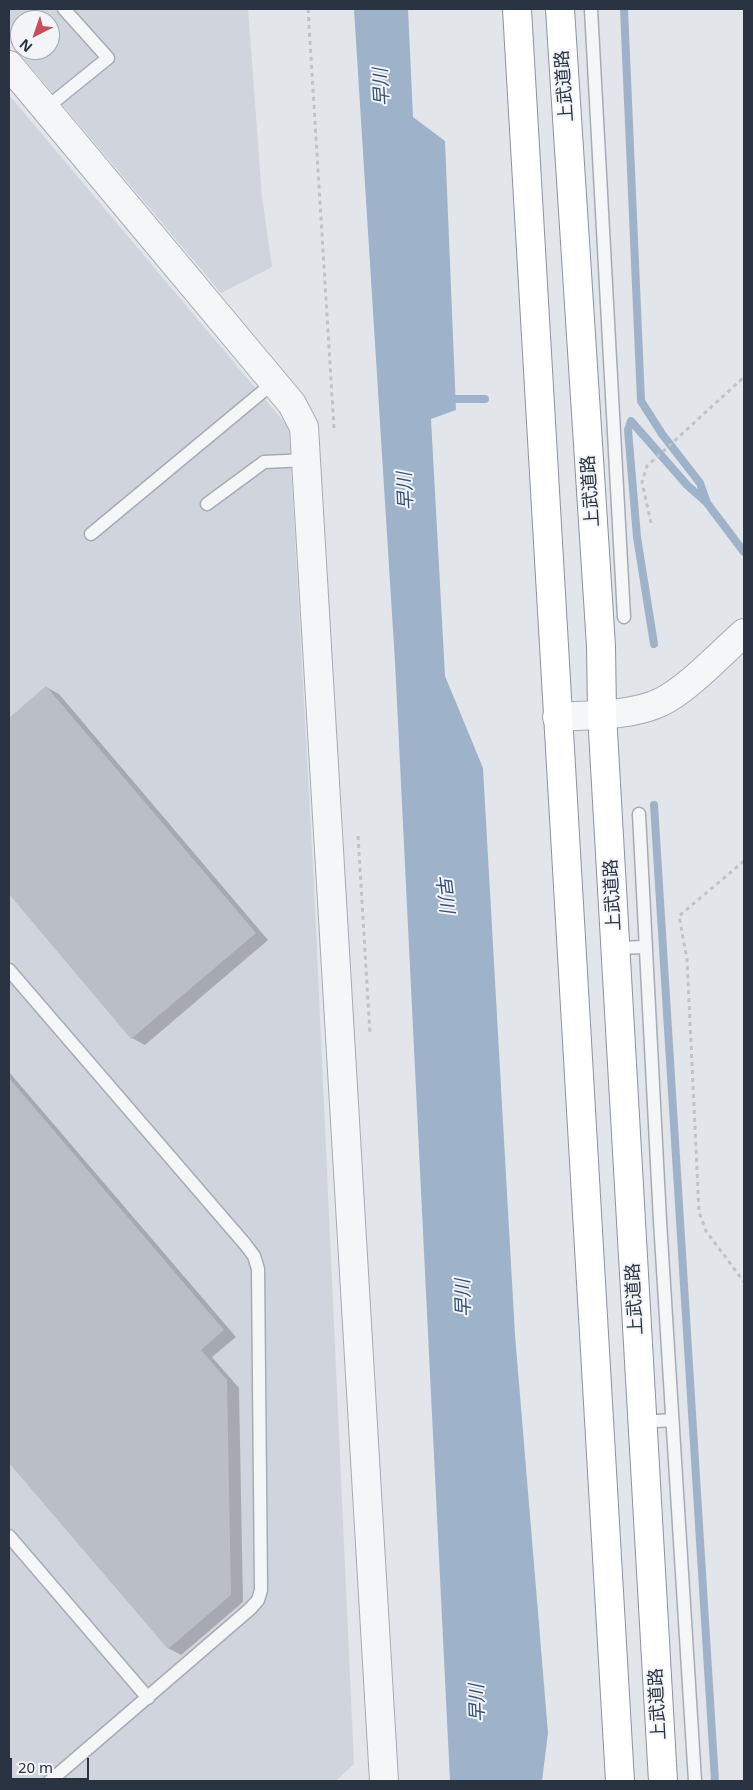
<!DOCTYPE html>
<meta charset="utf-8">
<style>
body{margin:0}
#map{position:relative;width:753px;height:1790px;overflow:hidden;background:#e2e5ea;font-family:"Noto Sans",sans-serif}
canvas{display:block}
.frame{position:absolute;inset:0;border:10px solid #2a3342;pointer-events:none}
.north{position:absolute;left:10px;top:10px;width:50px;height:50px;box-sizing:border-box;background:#f2f4f7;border:1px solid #a2a7af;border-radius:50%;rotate:221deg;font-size:14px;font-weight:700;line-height:20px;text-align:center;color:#2a3342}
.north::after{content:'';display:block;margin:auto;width:18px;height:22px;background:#cb4b5e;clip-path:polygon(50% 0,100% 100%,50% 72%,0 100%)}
.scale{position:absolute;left:10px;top:1758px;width:79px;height:22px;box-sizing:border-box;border:2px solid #2a3342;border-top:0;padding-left:6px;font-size:15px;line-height:18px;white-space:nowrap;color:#2a3342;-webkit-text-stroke:4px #f2f4f7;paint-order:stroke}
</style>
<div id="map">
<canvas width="753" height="1790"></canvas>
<div class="frame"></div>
<div class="north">N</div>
<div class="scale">20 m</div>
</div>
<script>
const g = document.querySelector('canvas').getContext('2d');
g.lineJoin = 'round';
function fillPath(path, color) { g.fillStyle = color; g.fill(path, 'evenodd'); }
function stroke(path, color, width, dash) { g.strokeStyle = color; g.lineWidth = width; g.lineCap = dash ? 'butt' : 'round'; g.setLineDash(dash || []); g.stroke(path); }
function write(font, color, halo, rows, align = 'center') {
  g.font = font + ' "Noto Sans","Noto Sans JP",sans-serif'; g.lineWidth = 4; g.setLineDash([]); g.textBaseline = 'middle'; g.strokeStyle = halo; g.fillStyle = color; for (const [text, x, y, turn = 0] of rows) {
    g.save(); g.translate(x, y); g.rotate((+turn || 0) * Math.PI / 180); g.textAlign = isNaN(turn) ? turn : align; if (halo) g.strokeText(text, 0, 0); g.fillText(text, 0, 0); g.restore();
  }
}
const built = new Path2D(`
 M9,9H248L262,197L272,267L221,293L9,41ZM20,20H50V50H20Z
 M9,95L289,428L314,886L354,1764L336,1781H9Z`);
const water = new Path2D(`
 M354,9H408L413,117L445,141L456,410L431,419L445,676L483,768L515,1335L548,1733L542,1781H450L395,662Z`);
const shadow = new Path2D(`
 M46,687L59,694L268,940L145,1045L132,1038L9,892V719Z
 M9,1072L236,1337L212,1357L239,1388L243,1602L181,1655L168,1648L9,1461Z`);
const stream = new Path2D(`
 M624,9L641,401L662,434L700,483L707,503L744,552
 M447,399H485
 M654,644L637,537L628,430L631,421L687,485L705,501
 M654,805L715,1781`);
const building = new Path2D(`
 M46,686L256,933L131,1039L9,894V718Z
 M9,1078L224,1330L201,1350L227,1380L231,1595L168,1649L9,1463Z`);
const path = new Path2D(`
 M308,9L334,428
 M651,523L642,482L647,466L744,377
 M358,836L370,1034
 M744,861L679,916L687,959L699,1212L706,1231L744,1282`);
const service = new Path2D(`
 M591,9L624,617
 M45,109L108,58L64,9
 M207,504L264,462L307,460
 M91,534L273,383
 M639,814L660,1221L695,1781
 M616,948L645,947
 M9,970L245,1244L254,1256L258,1269L261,1590L258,1600L250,1609L50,1781
 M642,1422L672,1420
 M9,1536L148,1698`);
const tertiary = new Path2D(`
 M9,65L292,404L304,427L384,1781
 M557,717C588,715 633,716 661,702C687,690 721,653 744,633`);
const trunk = new Path2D(`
 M517,9L620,1781
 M560,9L601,646L602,714L663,1781`);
const streetNames = [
 ["上武道路",565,86,-94],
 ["上武道路",591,491,-94],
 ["上武道路",613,895,-93],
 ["上武道路",635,1299,-93],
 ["上武道路",658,1704,-93]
];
const waterNames = [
 ["早川",382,87,-93],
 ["早川",406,491,-93],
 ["早川",444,894,83],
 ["早川",464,1298,-92],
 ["早川",478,1703,-92]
];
fillPath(built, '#d0d4dc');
fillPath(water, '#9eb3c9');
fillPath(shadow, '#0003');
stroke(stream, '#9eb3c9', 8);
fillPath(building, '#b9bec7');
stroke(service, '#a7acb4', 15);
stroke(tertiary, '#a7acb4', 30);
stroke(trunk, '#8a93a0', 30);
stroke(path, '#c0c3c9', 3, [4, 4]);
stroke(service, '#f5f6f8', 12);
stroke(tertiary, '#f5f6f8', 28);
stroke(trunk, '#fff', 28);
write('18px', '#2a3342', '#f2f4f7', streetNames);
write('italic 19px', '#355175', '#f2f4f7', waterNames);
</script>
